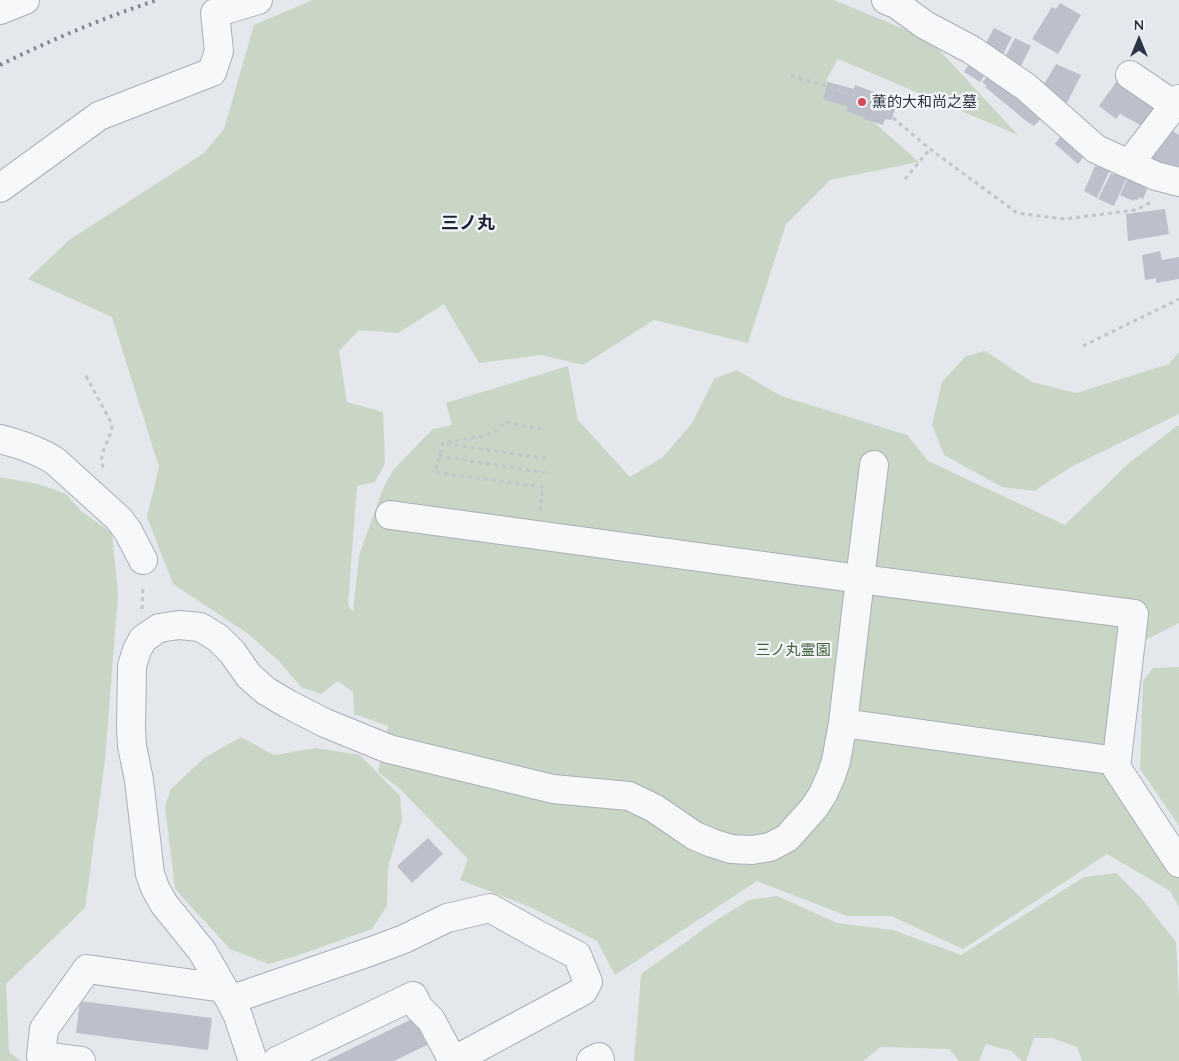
<!DOCTYPE html>
<meta charset="utf-8">
<style>
body{margin:0}
#map{position:relative;width:1179px;height:1061px;overflow:hidden;background:#e4e7ec;font-family:Quicksand,sans-serif}
canvas{display:block}
.north{position:absolute;left:1114px;top:15px;width:50px;height:50px;-webkit-text-stroke:4px #f4f6f9;paint-order:stroke;rotate:0deg;font-size:14px;font-weight:700;line-height:20px;text-align:center;color:#2b3445}
.north::after{content:'';display:block;margin:auto;width:18px;height:22px;background:#2b3445;clip-path:polygon(50% 0,100% 100%,50% 72%,0 100%)}
</style>
<div id="map">
<canvas width="1179" height="1061"></canvas>
<div class="north">N</div>
</div>
<script>
const g = document.querySelector('canvas').getContext('2d');
g.lineJoin = 'round';
function fillPath(path, color) { g.fillStyle = color; g.fill(path, 'evenodd'); }
function stroke(path, color, width, dash) { g.strokeStyle = color; g.lineWidth = width; g.lineCap = dash ? 'butt' : 'round'; g.setLineDash(dash || []); g.stroke(path); }
function write(font, color, halo, rows, align = 'center') {
  g.font = font + ' Quicksand,"Noto Sans JP",sans-serif'; g.lineWidth = 4.5; g.setLineDash([]); g.textBaseline = 'middle'; g.strokeStyle = halo; g.fillStyle = color; for (const [text, x, y, turn = 0] of rows) {
    g.save(); g.translate(x, y); g.rotate((+turn || 0) * Math.PI / 180); g.textAlign = isNaN(turn) ? turn : align; if (halo) g.strokeText(text, 0, 0); g.fillText(text, 0, 0); g.restore();
  }
}
const green = new Path2D(`
 M313,0H834L930,40L1018,135L838,59L826,80L919,162L830,180L786,224L748,343L654,320L583,365L542,355L479,363L444,304L398,333L359,330L339,351L347,402L383,412L385,463L375,482L357,486L348,605L353,612L359,556L382,491L393,470L433,429L452,425L446,403L568,366L578,420L630,477L663,457L692,423L714,379L737,370L781,396L907,435L928,461L1065,525L1129,463L1177,426H1179V623L1140,643L1124,773L1179,847V907L1170,891L1107,854L963,949L891,916H847L757,881L615,975L597,941L528,906L460,880L468,859L399,788L378,772L388,726L354,714L353,692L338,681L321,694L301,687L278,660L247,633L173,584L147,517L159,467L112,317L28,279L69,240L204,153L224,129L254,25Z
 M985,351L1032,382L1076,393L1169,364L1179,352V414L1071,467L1034,491L1002,487L944,455L932,425L942,382L966,356Z
 M0,477L38,484L66,494L81,511L112,533L118,595L105,760L85,908L6,984L9,1052L21,1061H0Z
 M1179,667V826L1140,769L1143,681L1153,668Z
 M241,737L274,755L316,748L360,755L400,796L402,820L388,867L387,906L372,929L296,956L269,964L230,949L175,889L165,806L171,789L204,758Z
 M1116,873L1142,899L1176,942L1179,995V1061H1082L1077,1047L1052,1038H1034L1026,1061H1022L1011,1051L986,1044L979,1061H959L949,1049L881,1047L863,1061H634L641,974L715,921L749,900L777,896L837,923L893,930L961,955L1084,877Z`);
const building = new Path2D(`
 M1060,3L1081,15L1058,54L1032,39L1052,7L1056,9Z
 M994,28L1012,37L1000,60L982,51Z
 M1015,38L1031,46L1018,72L1003,61Z
 M970,62L986,73L980,82L964,72Z
 M1056,64L1081,75L1066,105L1040,91Z
 M989,75L1043,116L1034,126L1030,123V124L985,87L987,86L982,82Z
 M1117,81L1155,106L1142,126L1120,114L1116,119L1099,106Z
 M828,82L854,89L855,85L893,99L891,104L896,107L891,120L885,119L883,125L864,119L863,117L846,111L848,107L823,99Z
 M1170,129L1179,135V169L1176,174L1150,159Z
 M1064,132L1088,151L1078,164L1055,144Z
 M1103,160L1113,163L1097,198L1084,191L1095,166L1099,167Z
 M1117,170L1128,175L1114,206L1098,199L1111,173L1114,175Z
 M1131,171L1146,184L1145,187L1147,188L1146,190H1147L1143,199L1139,197L1138,200L1135,199L1134,201L1120,195Z
 M1165,209L1169,234L1128,241L1126,214Z
 M1160,251L1162,260L1179,257V279L1156,283V278L1145,280L1142,255Z
 M428,838L443,854L412,883L397,866Z
 M80,1001L212,1018L208,1050L76,1033Z
 M414,1018L427,1045L394,1061H326Z`);
const path = new Path2D(`
 M791,75L874,102L930,149L1017,213L1065,219L1135,210L1152,202
 M905,179L930,149
 M1083,346L1179,299
 M86,376L112,424C112,440 96,453 104,469
 M447,444L550,459
 M439,456L546,473
 M540,511L543,487L435,472L443,443L488,435L500,429L505,422L544,430
 M142,609L143,586`);
const minor = new Path2D(`
 M886,0L896,4L925,25L972,50L1026,87L1096,149L1129,164L1179,99
 M0,10L25,0
 M1130,75L1174,105
 M1129,164L1156,176L1179,182
 M0,188L99,116L212,72L219,51L215,13L258,0
 M0,439C20,444 38,450 55,461L119,519L128,531L143,560
 M874,465L860,579L1134,614L1116,767L1179,863
 M843,723L1117,761
 M230,1000L372,951L404,939L447,918L490,908L540,936L577,955L588,982L583,991L462,1056L456,1061
 M41,1056L81,1061
 M43,1061L41,1056L44,1029L87,969L223,988
 M253,1061L238,1016L230,1000L202,951L164,904L155,888L150,874L139,780L132,746L131,728L132,666L137,650L143,639L159,628L179,625L200,627L218,638L232,652L249,676L266,691L288,704L325,723L389,749L553,789L629,796L654,808L695,836L712,843L731,849L752,850L770,847L787,838L814,808L823,794L831,776L836,761L843,723L860,579L390,515
 M277,1061L413,996L419,1008L431,1020L453,1061
 M591,1061L599,1057L600,1061`);
const rail = new Path2D(`
 M0,65C51,40 103,18 157,0`);
const markers = [
 [862,102,5,"#d1495b"]
];
const poiNames = [
 ["薫的大和尚之墓",872,102]
];
const parkNames = [
 ["三ノ丸霊園",793,650]
];
const quarterNames = [
 ["三ノ丸",468,224]
];
fillPath(green, '#c9d6c5');
fillPath(building, '#bbc0ca');
stroke(minor, '#a9aeb7', 30);
stroke(path, '#c2c5cb', 3, [4, 4]);
stroke(minor, '#f7f8fa', 28);
stroke(rail, '#7d8696', 4, [2.5, 5]);
for (const [x, y, r, color] of markers) { const dot = new Path2D(); dot.arc(x, y, r, 0, 2 * Math.PI); g.fillStyle = color; g.fill(dot); stroke(dot, '#f4f6f9', 2); }
write('15px', '#2b3445', '#f4f6f9', poiNames, 'left');
write('15px', '#3f6138', '#f4f6f9', parkNames);
write('bold 18px', '#1d2536', '#f4f6f9', quarterNames);
</script>
